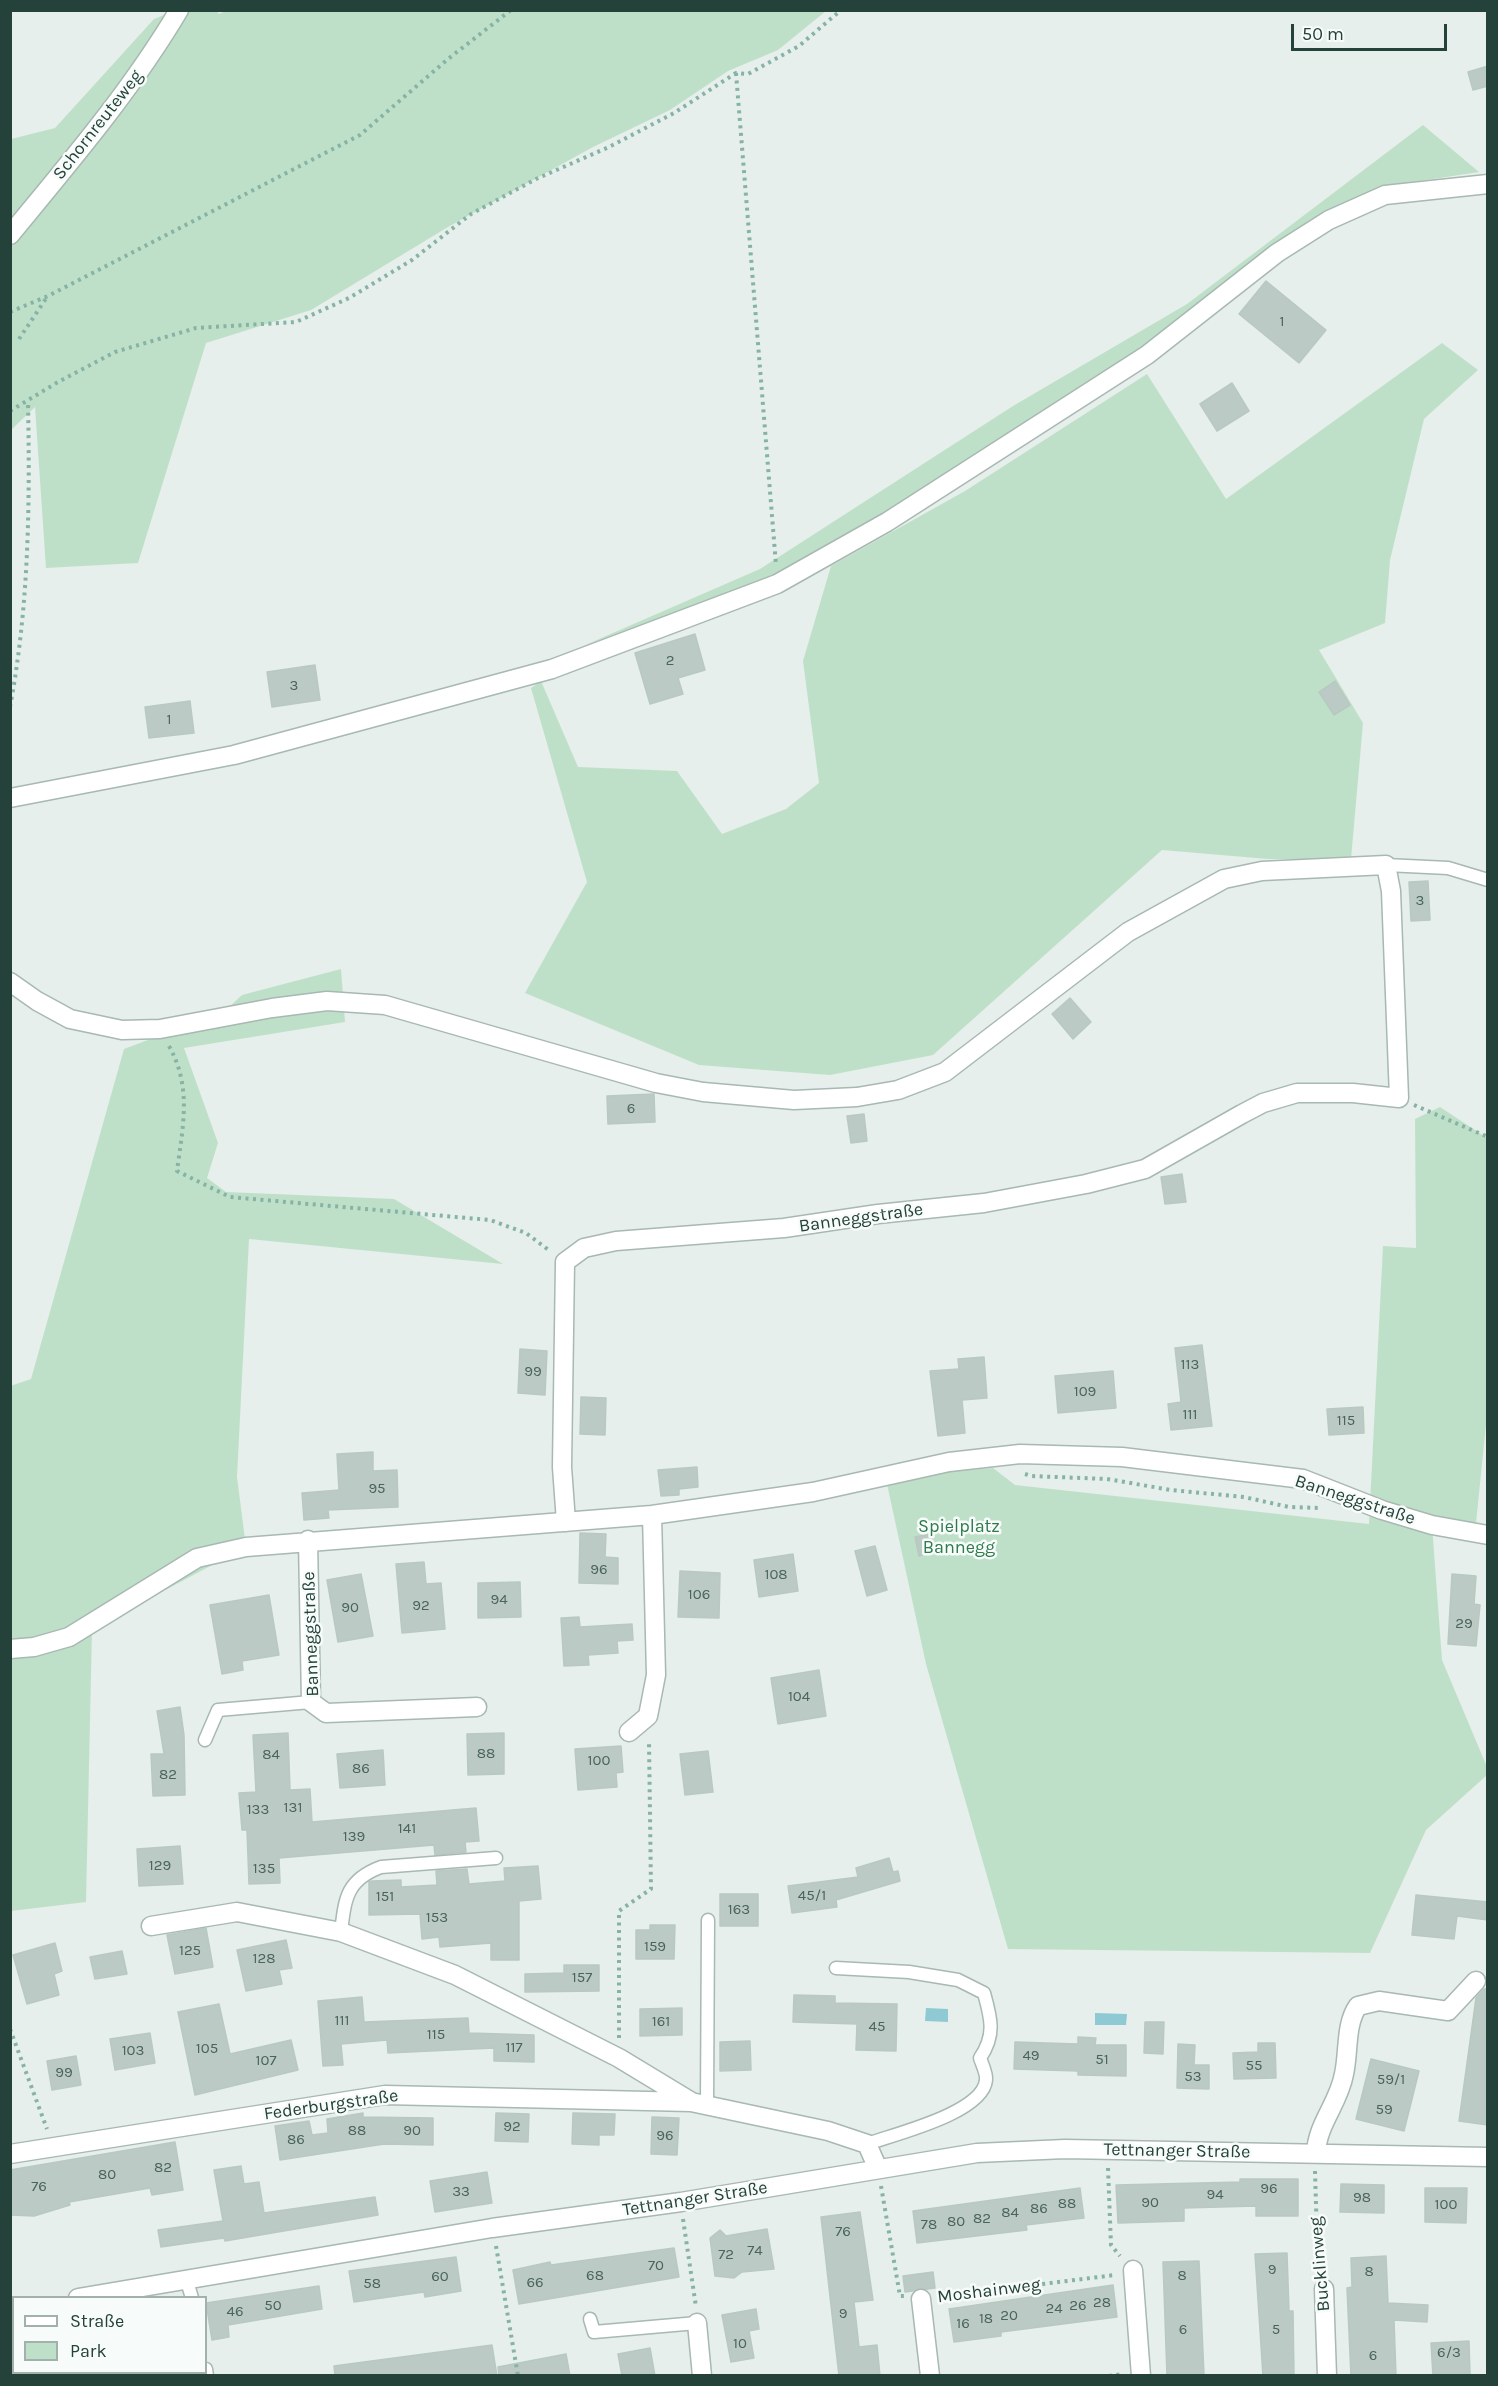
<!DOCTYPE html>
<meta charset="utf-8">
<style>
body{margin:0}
#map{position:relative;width:1498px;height:2386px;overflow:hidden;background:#e6efeb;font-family:Karla,sans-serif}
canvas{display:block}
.frame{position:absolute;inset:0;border:12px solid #24423a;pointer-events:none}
.legend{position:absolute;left:12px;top:2296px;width:195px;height:78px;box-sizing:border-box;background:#f7fbf9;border:2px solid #a3b1ad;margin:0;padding:8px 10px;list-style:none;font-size:18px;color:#24423a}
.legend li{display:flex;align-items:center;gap:12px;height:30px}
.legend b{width:30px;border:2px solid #a3b1ad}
.scale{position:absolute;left:1291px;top:24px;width:156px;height:27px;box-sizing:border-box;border:3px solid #24423a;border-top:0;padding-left:8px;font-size:18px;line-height:21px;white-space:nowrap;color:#24423a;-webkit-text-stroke:4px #f7fbf9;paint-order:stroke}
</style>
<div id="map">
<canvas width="1498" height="2386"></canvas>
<div class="frame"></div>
<ul class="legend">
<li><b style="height:8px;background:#fff"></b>Straße</li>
<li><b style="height:16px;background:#bfe0c8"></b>Park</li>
</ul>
<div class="scale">50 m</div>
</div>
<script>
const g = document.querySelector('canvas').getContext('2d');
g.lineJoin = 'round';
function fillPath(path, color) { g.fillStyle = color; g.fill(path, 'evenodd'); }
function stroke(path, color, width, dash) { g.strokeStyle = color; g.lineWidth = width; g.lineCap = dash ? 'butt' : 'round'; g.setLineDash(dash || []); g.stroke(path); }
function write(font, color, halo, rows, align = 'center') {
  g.font = font + ' Karla,sans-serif'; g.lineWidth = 5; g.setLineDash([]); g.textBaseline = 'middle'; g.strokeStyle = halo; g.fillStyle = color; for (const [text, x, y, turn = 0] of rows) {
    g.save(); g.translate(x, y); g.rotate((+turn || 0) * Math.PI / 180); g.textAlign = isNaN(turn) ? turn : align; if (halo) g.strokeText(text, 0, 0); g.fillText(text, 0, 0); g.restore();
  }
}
const green = new Path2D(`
 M176,10L217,11L219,14L228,10L826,11L778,50L728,71L670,110L593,147L448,227L311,310L206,343L138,563L46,568L35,407L11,430V139L55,128L154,19Z
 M1423,125L1479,172L1420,181L1361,196L1131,362L870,524L781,573L583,646L760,569L1013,406L1187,304Z
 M1442,343L1478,370L1424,419L1390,560L1385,623L1319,650L1363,723L1351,859H1268L1162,850L933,1055L830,1075L699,1065L525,993L587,882L531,688L541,681L578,767L677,771L722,834L786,809L819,783L803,661L831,566L965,491L1147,374L1226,499Z
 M341,969L345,1022L184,1048L218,1143L207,1178L226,1192L394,1199L503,1264L249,1239L237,1477L246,1547L92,1629L86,1902L11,1911L10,1386L31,1379L124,1049L225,1011L242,995Z
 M1440,1107L1487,1138L1488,1405L1476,1523L1432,1525L1442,1660L1487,1767V1775L1426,1830L1370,1953L1008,1949L926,1664L887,1484L940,1472L993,1468L1015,1485L1369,1524L1383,1246L1416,1248L1415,1119Z`);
const water = new Path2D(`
 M926,2008L948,2009V2022L925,2021Z
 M1095,2013L1127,2014L1126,2025H1095Z`);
const building = new Path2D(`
 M1488,66V86L1473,90L1468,72Z
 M1266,281L1326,330L1299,363L1239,314Z
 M1232,383L1249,411L1217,431L1200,404Z
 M695,634L705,670L678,678L683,694L650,704L635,653Z
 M315,665L320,700L272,707L267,672Z
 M1335,681L1350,705L1334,715L1319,692Z
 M190,701L194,733L149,738L145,707Z
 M1428,881L1430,920L1411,921L1409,882Z
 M1070,998L1091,1022L1073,1039L1052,1014Z
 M654,1094L655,1122L608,1124L607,1096Z
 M864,1114L867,1141L851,1143L847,1116Z
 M1182,1174L1186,1202L1165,1204L1161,1177Z
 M1202,1345L1212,1426L1171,1430L1168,1404L1181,1402L1175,1348Z
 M520,1349L547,1351L545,1395L518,1393Z
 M984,1357L987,1398L962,1400L965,1433L938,1436L930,1371L959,1369L958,1359Z
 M1113,1371L1116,1408L1058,1413L1055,1376Z
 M581,1397L606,1398L605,1435L580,1434Z
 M1363,1407L1364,1433L1329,1435L1327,1409Z
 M373,1452V1471L397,1470L398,1507L328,1510L329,1518L304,1520L302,1493L339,1490L337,1454Z
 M697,1467L698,1487L679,1489V1495L661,1496L658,1470Z
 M580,1533L606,1534L605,1557L618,1558V1584L579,1583Z
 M931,1534L935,1552L919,1556L915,1537Z
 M875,1546L887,1590L867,1596L855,1551Z
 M793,1554L798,1591L759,1597L754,1560Z
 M424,1562L426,1584L441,1583L445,1629L402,1633L396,1564Z
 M680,1571L720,1573L719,1618L678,1617Z
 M361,1574L373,1636L338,1642L327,1580Z
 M1452,1574L1476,1576L1474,1604L1480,1605L1476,1646L1448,1644Z
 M520,1582L521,1617L478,1618V1583Z
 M269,1595L279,1655L242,1661L243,1670L222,1674L210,1605Z
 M579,1617L580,1627L632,1624L633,1640L617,1641L618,1653L588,1655L589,1665L564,1666L561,1618Z
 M819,1670L826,1716L778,1724L771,1678Z
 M180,1707L184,1735L185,1795L153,1796L151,1754H164L157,1711Z
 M288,1733L290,1790L310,1789L312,1822L476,1808L479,1841L465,1842L466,1852L435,1855L434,1845L279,1858L280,1883L249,1884L247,1830H242L239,1793L256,1792L253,1735Z
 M504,1733V1774L468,1775L467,1734Z
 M621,1746L623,1772L616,1773L617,1787L578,1790L575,1749Z
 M383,1750L385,1785L340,1788L337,1754Z
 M708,1751L713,1792L685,1795L680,1754Z
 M180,1846L183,1884L139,1886L137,1849Z
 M889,1858L893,1872L898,1871L900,1881L836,1900L837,1907L792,1913L788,1886L858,1877L856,1868Z
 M538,1866L541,1899L519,1901V1960H491V1943L440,1947L439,1937L422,1939L420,1914L369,1915V1882L372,1881L401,1880V1887L437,1885L436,1871L467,1869L469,1884L505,1881L504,1868Z
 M720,1894H758V1926H720Z
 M1416,1895L1488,1902V1920L1457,1916L1454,1939L1412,1935Z
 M650,1925H675L674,1959H636V1930H650Z
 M206,1928L213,1967L175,1974L167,1935Z
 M286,1940L292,1968L279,1970L282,1984L246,1991L237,1950Z
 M55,1943L62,1971L54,1974L59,1995L27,2004L13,1955Z
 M122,1951L127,1974L95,1979L90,1957Z
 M564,1965H599V1991L525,1992V1974L564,1973Z
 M1484,1989H1488V2125L1459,2121L1476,1998Z
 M794,1995L835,1996V2003L897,2004L896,2051L856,2050L857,2024L793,2022Z
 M362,1997L364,2022L468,2018L469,2033L534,2035V2062L494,2061V2048L388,2053L387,2040L341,2044L343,2065L323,2066L318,2001Z
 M219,2004L230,2054L291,2040L298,2070L195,2095L178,2012Z
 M682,2008V2035L640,2036V2009Z
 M1145,2022H1164L1163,2054L1144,2053Z
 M150,2033L155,2063L115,2070L110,2039Z
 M1078,2037L1096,2038L1095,2045H1126V2076L1078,2075V2071L1014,2069L1015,2042L1078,2044Z
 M750,2041L751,2070L720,2071V2042Z
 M1258,2043H1275L1276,2078L1234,2079L1233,2053L1258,2052Z
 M1178,2044L1195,2045L1194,2065H1209V2089L1177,2088Z
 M76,2056L81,2085L52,2090L47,2061Z
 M1371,2059L1419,2071L1404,2131L1356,2119Z
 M363,2113V2117L433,2118V2145L384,2144L280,2160L275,2126L309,2121L312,2135L328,2133L327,2119Z
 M496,2113L529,2114L528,2142L495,2141Z
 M573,2113L615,2114L614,2135H599V2145L572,2144Z
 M652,2117L679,2118L677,2155L651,2154Z
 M175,2142L183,2190L152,2195L150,2188L69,2202L70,2205L34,2216L10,2215V2170Z
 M241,2166L244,2184L259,2182L264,2213L375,2197L378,2215L225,2241L224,2238L161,2247L158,2230L223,2221L214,2170Z
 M487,2172L492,2203L435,2212L430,2181Z
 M1240,2179H1298V2216H1256V2206L1184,2208V2221L1118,2223L1116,2185L1240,2182Z
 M1341,2184L1384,2185V2213L1340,2212Z
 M1080,2188L1084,2218L1026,2225L1027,2230L917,2243L913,2211Z
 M1425,2188H1467L1466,2223L1425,2222Z
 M860,2212L873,2300L854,2302L859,2347L877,2345L880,2376H839L821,2217Z
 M767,2229L774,2269L742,2272L734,2278L715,2276L710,2238L720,2230L726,2236Z
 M674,2248L679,2277L519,2304L513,2270L550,2262L551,2265Z
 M1287,2253L1289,2311H1293L1294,2376H1263L1255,2254Z
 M1386,2256L1388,2303L1428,2305L1427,2322L1394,2320L1396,2376H1351L1347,2288L1352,2287L1351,2258Z
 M456,2257L461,2291L425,2297L424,2292L354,2302L349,2271Z
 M1199,2261L1204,2376H1167L1163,2262Z
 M933,2272L935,2288L905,2292L903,2276Z
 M1113,2285L1117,2317L1001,2332V2336L954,2342L949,2309Z
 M319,2286L322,2309L228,2325L229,2337L212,2340L206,2303Z
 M756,2309L759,2329L749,2331L754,2358L731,2362L722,2315Z
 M1469,2341L1470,2376H1433L1431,2343Z
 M492,2345L497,2376H335L334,2366Z
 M650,2348L655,2376H622L618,2354Z
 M566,2354L570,2376H499L498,2367Z`);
const path = new Path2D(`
 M736,73L776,565
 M10,312L48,296L360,135L448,59L511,10
 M19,339L47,297
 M10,411L58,382L115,352L196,328L296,322L349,298L412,260L471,214L536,179L609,147L674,113L736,73L748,74L799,46L841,10
 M10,707C29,606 30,504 28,401
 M169,1046C192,1087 183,1126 177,1171L230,1197L490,1220L526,1233L550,1251
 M1414,1105L1488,1137
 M1025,1474L1031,1476L1107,1479L1171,1490L1244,1497L1289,1507L1320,1508
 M10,2029L47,2129
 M619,2038V1911L651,1889L649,1741
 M1108,2168L1111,2245L1120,2256
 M1315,2171L1318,2271
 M881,2186L900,2296H904
 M683,2219L696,2307
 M496,2246L518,2376
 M938,2297L1115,2275
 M1109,2376L1123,2374`);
const service = new Path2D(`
 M1386,865L1448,868L1488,880
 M205,1740L218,1710L311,1702
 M341,1932C345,1899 346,1880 381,1867L496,1858
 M836,1968L909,1972L958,1980L984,1993C991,2018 996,2035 980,2058C982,2064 987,2074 986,2080C983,2113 895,2134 867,2144
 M707,2105L708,1920
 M186,2278L192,2298
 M590,2319L594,2332L697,2323
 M206,2369L207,2376`);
const minor = new Path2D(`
 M10,235C70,162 131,91 179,10
 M10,798L234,755L552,669L777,584L887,522L1147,355L1277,253L1329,220L1385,195L1488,184
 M10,982L37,1001L70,1019L122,1030L160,1029L272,1008L327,1001L385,1005L656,1083L703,1092L794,1100L857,1097L898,1090L945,1072L1128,932L1224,879L1262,871L1386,865L1391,891L1399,1098L1353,1093H1297L1263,1103L1242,1114L1145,1169L1086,1184L984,1203L878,1214L784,1228L616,1241L584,1248L565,1262L562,1467L566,1522
 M308,1540L311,1702L326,1713L477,1707
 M10,1649L34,1647L69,1637L197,1558L246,1547L652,1515L813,1492L949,1462L1020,1454L1122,1457L1303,1479L1382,1510L1432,1525L1488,1535
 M629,1732L648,1716L656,1675L652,1515
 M151,1926L237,1912L341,1932L455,1975L619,2058L690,2101
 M1316,2153C1317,2124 1339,2103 1344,2074C1349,2052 1345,2024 1358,2006L1379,2001L1448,2011L1476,1981
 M10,2154L385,2095L691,2102L828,2131L867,2144L878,2169
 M1133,2270L1141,2376
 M1324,2289L1327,2376
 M78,2298L492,2228L681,2202L977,2153L1065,2149L1488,2157
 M921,2299L930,2376
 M10,2310L14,2309
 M697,2323L702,2376`);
const numberNames = [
 ["1",1282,322],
 ["2",670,661],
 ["3",294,686],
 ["1",169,720],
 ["3",1420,901],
 ["6",631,1109],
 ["113",1190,1365],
 ["99",533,1372],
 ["109",1085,1392],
 ["111",1190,1415],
 ["115",1346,1421],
 ["95",377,1489],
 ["96",599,1570],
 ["108",776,1575],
 ["106",699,1595],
 ["94",499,1600],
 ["92",421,1606],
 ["90",350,1608],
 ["29",1464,1624],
 ["104",799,1697],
 ["88",486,1754],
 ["84",271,1755],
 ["100",599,1761],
 ["86",361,1769],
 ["82",168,1775],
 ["131",293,1808],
 ["133",258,1810],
 ["141",407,1829],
 ["139",354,1837],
 ["129",160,1866],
 ["135",264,1869],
 ["45/1",812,1896],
 ["151",385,1897],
 ["163",739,1910],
 ["153",437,1918],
 ["159",655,1947],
 ["125",190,1951],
 ["128",264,1959],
 ["157",582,1978],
 ["111",342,2021],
 ["161",661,2022],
 ["45",877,2027],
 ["115",436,2035],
 ["117",514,2048],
 ["105",207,2049],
 ["103",133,2051],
 ["49",1031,2056],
 ["51",1102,2060],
 ["107",266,2061],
 ["55",1254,2066],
 ["99",64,2073],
 ["53",1193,2077],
 ["59/1",1391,2080],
 ["59",1384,2110],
 ["92",512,2127],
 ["88",357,2131],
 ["90",412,2131],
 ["96",665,2136],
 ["86",296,2140],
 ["82",163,2168],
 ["80",107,2175],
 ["76",39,2187],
 ["96",1269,2189],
 ["33",461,2192],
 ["94",1215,2195],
 ["98",1362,2198],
 ["90",1150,2203],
 ["88",1067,2204],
 ["100",1446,2205],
 ["86",1039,2209],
 ["84",1010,2213],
 ["82",982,2219],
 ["80",956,2222],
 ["78",929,2225],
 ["76",843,2232],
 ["74",755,2251],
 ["72",726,2255],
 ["70",656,2266],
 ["9",1272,2270],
 ["8",1369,2272],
 ["68",595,2276],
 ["8",1182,2276],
 ["60",440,2277],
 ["66",535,2283],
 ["58",372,2284],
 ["28",1102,2303],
 ["50",273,2306],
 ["26",1078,2306],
 ["24",1054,2309],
 ["46",235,2312],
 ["9",843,2314],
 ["20",1009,2316],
 ["18",986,2319],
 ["16",963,2324],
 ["6",1183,2330],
 ["5",1276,2330],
 ["10",740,2344],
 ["6/3",1449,2353],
 ["6",1373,2356]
];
const streetNames = [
 ["Schornreuteweg",98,125,-52],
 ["Banneggstraße",861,1218,-8],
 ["Banneggstraße",1355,1500,18],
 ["Banneggstraße",311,1634,-92],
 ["Federburgstraße",331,2105,-8],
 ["Tettnanger Straße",1177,2151,1],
 ["Tettnanger Straße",695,2199,-9],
 ["Bucklinweg",1320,2264,-95],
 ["Moshainweg",989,2291,-7]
];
const parkNames = [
 ["Spielplatz",959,1527],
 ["Bannegg",959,1548]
];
fillPath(green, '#bfe0c8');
fillPath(water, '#8ec9d4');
fillPath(building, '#bbcac4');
stroke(building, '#b8c9c2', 1.5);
stroke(service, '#a8b8b2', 15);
stroke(minor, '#a8b8b2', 21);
stroke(path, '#86b3a5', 4, [3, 4.5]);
stroke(service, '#fff', 12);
stroke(minor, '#fff', 18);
write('15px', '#4a645c', null, numberNames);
write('18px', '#24423a', '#f7fbf9', streetNames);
write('18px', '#2d7a4b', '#f7fbf9', parkNames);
</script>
